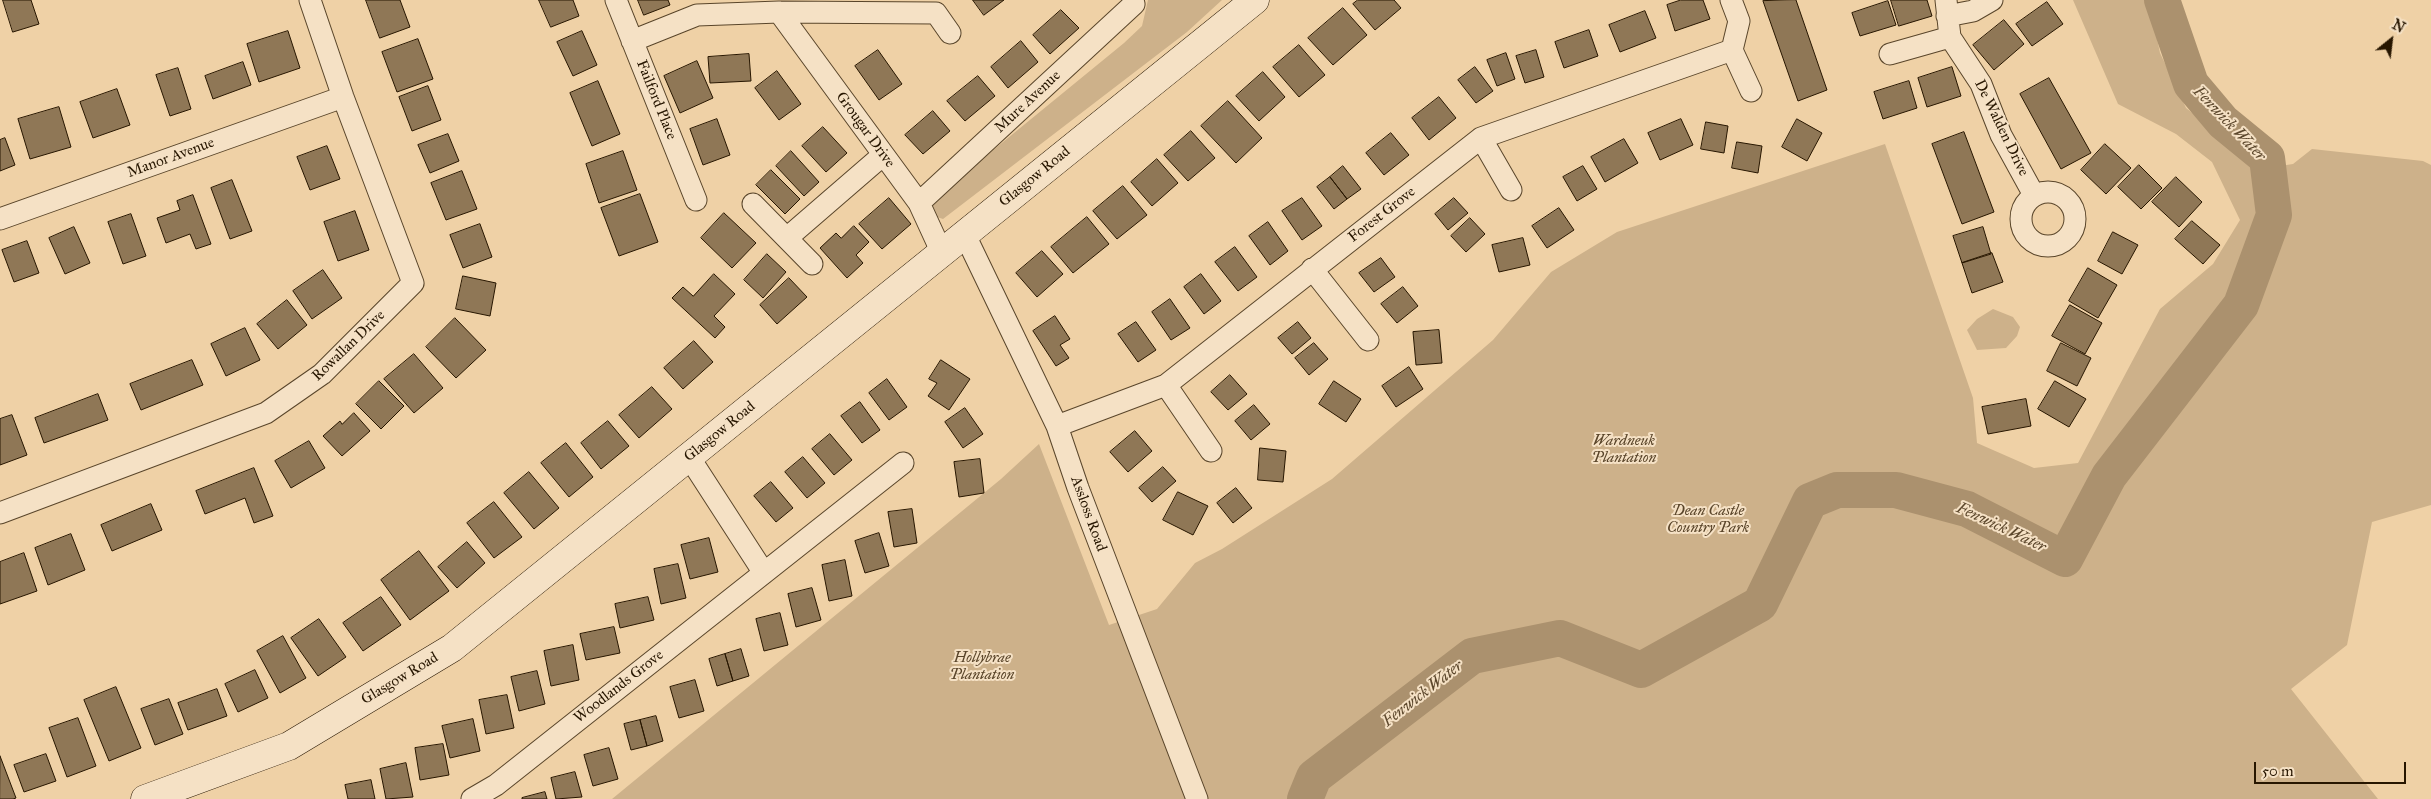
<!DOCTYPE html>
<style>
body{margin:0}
#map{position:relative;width:2431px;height:799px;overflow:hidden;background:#efd1a6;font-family:"IM FELL Great Primer",serif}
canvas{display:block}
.north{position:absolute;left:2366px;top:15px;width:50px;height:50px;-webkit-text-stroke:4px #f5e1c5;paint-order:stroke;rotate:29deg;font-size:14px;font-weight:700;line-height:20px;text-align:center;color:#271600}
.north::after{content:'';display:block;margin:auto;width:18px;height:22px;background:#271600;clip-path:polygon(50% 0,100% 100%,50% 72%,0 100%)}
.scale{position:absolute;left:2254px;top:762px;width:152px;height:22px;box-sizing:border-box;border:2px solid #271600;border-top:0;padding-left:6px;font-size:15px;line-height:18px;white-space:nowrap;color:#271600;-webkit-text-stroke:4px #f5e1c5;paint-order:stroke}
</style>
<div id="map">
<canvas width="2431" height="799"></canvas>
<div class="north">N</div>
<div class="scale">50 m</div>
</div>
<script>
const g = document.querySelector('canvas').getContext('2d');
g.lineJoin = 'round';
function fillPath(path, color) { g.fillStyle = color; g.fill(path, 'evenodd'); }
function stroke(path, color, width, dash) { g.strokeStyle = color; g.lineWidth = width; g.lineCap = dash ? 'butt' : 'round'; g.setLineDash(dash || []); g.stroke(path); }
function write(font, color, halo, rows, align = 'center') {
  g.font = font + ' "IM FELL Great Primer",serif'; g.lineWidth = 4; g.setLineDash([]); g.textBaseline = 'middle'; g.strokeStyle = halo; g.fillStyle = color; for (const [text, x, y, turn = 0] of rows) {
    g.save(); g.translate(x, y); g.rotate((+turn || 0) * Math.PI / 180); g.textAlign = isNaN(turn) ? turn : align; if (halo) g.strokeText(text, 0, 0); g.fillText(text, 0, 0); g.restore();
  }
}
const green = new Path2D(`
 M1148,0H1222L1187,32L943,219L937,217L932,207L937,196L1124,43L1142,26Z
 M2073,0H2149L2160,53L2186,108L2223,137L2253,170L2293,164L2312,149L2423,161L2431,165V505L2372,522L2347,645L2291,689L2378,799H612L1001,479L1039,444L1109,625L1157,609L1195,563L1222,549L1332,479L1493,340L1551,272L1617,232L1885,144L1973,398L1977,443L2034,468L2078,463L2160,309L2213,264L2240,220L2212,162L2176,134L2118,104Z
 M1993,309L2013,317L2020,327L2017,336L2006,348L1977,350L1967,330L1977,319Z`);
const river = new Path2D(`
 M1305,799L1314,777L1472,656L1560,638L1641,670L1760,604L1810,501L1837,490H1896L1967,509L2065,559L2109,476L2241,305L2274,215L2267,158L2223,122L2191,84L2162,0`);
const building = new Path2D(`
 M3,0H31L39,24L13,32Z
 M366,0H400L410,27L380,38Z
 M539,0H573L579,16L551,27Z
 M638,0H668L670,5L644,15Z
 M973,0H1004L984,15Z
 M1358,0H1394L1401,8L1375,30L1353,4Z
 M1681,0H1703L1710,19L1675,31L1667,5Z
 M1796,0L1827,90L1798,101L1763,1Z
 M1891,0H1927L1932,16L1899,26Z
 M1888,1L1896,25L1860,36L1852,13Z
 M2047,2L2063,24L2032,46L2016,24Z
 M1343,8L1367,35L1333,65L1308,38Z
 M1061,10L1079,28L1050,54L1033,35Z
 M1645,11L1656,38L1620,52L1609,25Z
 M2004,20L2024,44L1994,70L1973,45Z
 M1589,30L1598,56L1564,68L1555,42Z
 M288,31L300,68L259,82L247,44Z
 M582,31L597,65L573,76L557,42Z
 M418,39L433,79L397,92L382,52Z
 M1021,41L1038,62L1008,88L991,67Z
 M1299,45L1325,75L1299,97L1273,67Z
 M878,50L902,84L879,100L855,66Z
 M1536,50L1544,77L1525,83L1516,56Z
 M1506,53L1515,79L1497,86L1487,60Z
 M749,54L751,81L710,83L708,57Z
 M697,61L713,98L680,113L664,76Z
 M243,62L251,85L213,99L205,76Z
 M1475,67L1493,91L1476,103L1458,80Z
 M1952,67L1961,96L1927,107L1918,78Z
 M178,68L191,109L170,116L156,75Z
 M777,71L801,104L779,120L755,88Z
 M1263,72L1285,97L1259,121L1236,96Z
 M978,76L995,96L965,121L947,101Z
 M2049,78L2091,153L2061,169L2020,94Z
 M598,81L620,134L592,146L570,93Z
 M1909,81L1917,108L1883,119L1874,92Z
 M428,86L441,120L412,131L399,97Z
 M117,89L130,125L93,138L80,102Z
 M1439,97L1456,118L1429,140L1412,118Z
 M1228,101L1262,138L1236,163L1201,126Z
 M59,107L71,147L30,159L18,119Z
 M933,111L950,131L923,154L905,135Z
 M717,119L730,155L703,165L690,129Z
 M1681,119L1693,145L1660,160L1648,133Z
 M1797,119L1822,133L1807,161L1782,147Z
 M1706,122L1728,126L1724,153L1701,149Z
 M823,127L847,153L826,172L802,146Z
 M1191,131L1215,158L1188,181L1164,155Z
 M1964,132L1994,212L1962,224L1932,144Z
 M1391,133L1409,155L1384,175L1366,153Z
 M448,134L459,161L430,173L418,145Z
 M5,138L15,165L0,171V140Z
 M1624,139L1638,163L1605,182L1591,157Z
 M1737,142L1762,146L1758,173L1732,168Z
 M2105,144L2131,168L2106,194L2081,170Z
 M327,146L340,179L310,190L297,157Z
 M623,151L637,190L599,203L586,164Z
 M791,151L819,182L804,196L776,166Z
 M1157,159L1178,183L1152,206L1131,182Z
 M2139,165L2162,188L2141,209L2118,187Z
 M1343,166L1361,189L1347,199L1330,177Z
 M1583,166L1597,189L1577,201L1563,177Z
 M771,170L800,199L785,214L756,185Z
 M462,171L477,209L446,220L431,183Z
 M1330,177L1347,199L1334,209L1317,187Z
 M2176,177L2202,202L2179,227L2152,202Z
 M232,180L252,231L230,239L211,188Z
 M1123,186L1147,215L1117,239L1093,211Z
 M640,194L658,242L619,256L601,208Z
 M193,195L211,244L196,249L190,234L166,243L157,218L180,210L177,201Z
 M889,198L911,224L882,249L859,224Z
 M1302,198L1322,226L1302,240L1282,211Z
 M1454,198L1468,213L1448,230L1435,214Z
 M1559,208L1574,230L1547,248L1532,226Z
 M355,211L369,250L338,261L324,222Z
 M724,213L756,243L732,268L701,238Z
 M131,214L146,256L123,264L108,222Z
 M1087,217L1109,244L1073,273L1051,247Z
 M1470,218L1485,234L1466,252L1451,236Z
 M2192,221L2220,245L2203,264L2175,239Z
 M1268,222L1288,251L1270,265L1249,236Z
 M480,224L492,257L463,268L450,235Z
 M854,226L869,242L856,255L863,263L847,278L820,248L836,233L841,238Z
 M74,227L90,263L65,274L49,238Z
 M1983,227L1991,254L1962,263L1953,236Z
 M2113,232L2138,245L2122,274L2098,261Z
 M1523,238L1530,265L1499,272L1492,245Z
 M27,241L39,273L14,282L2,250Z
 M1235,247L1257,277L1238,291L1215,262Z
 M1042,251L1063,274L1037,297L1016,273Z
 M1992,253L2003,282L1972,293L1962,263Z
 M767,254L786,272L763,298L744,280Z
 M1381,258L1395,277L1374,292L1359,273Z
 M2088,268L2117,285L2098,318L2069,301Z
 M323,270L342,298L312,319L293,291Z
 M714,274L735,294L714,316L725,327L715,338L672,298L683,287L693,296Z
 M1201,274L1221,301L1204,314L1184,287Z
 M463,276L496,283L490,316L456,309Z
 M789,278L807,297L777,324L760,305Z
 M1403,287L1418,306L1397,323L1381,304Z
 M1170,299L1190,328L1171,340L1152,312Z
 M287,300L307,325L278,349L257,324Z
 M2070,305L2102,323L2085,354L2052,336Z
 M1055,316L1070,339L1060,345L1069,358L1056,366L1033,331Z
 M455,318L486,350L456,378L426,347Z
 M1136,322L1156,350L1138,362L1118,334Z
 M1298,322L1311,338L1292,354L1278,338Z
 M245,328L260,360L226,376L211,344Z
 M1439,330L1442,363L1416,365L1413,332Z
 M694,341L713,362L683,389L664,368Z
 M1314,343L1328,359L1309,375L1295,358Z
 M2061,343L2091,358L2077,386L2047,371Z
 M414,354L443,388L414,413L384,379Z
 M192,360L203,385L141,410L130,384Z
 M941,360L970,379L949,410L928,396L937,383L929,379Z
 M1409,367L1423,389L1396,407L1382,386Z
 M1230,375L1247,394L1228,410L1211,392Z
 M887,379L907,407L889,420L869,393Z
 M379,381L404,406L381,429L356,404Z
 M1334,381L1361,399L1346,422L1319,404Z
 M2055,381L2086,399L2069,427L2038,409Z
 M652,387L672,409L639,438L619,415Z
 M98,394L108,420L44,443L35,418Z
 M2026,399L2031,426L1988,434L1982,407Z
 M860,402L880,430L862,443L841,416Z
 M1254,405L1270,424L1251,440L1235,421Z
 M965,408L983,434L963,448L945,422Z
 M354,413L370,431L342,456L323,436L340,421L342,424Z
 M12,415L27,455L0,465V419Z
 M608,421L629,446L601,469L581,443Z
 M1135,431L1152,451L1128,472L1110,452Z
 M830,434L852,460L834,475L812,449Z
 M309,441L325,468L291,488L275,461Z
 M566,443L593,477L569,497L541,463Z
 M1260,448L1286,451L1283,482L1258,480Z
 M803,457L825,483L807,498L785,472Z
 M980,459L984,493L959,497L954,462Z
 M1163,467L1176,481L1152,502L1139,488Z
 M254,468L273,516L254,523L245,498L205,514L196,491Z
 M529,472L559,508L534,529L504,493Z
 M771,482L793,508L776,522L754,496Z
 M1236,488L1252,508L1233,523L1217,503Z
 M1178,492L1208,506L1193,535L1163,520Z
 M494,502L522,537L494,558L467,523Z
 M151,504L162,530L112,551L101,525Z
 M912,509L917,543L894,547L888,512Z
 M879,533L889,566L865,573L855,541Z
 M71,534L85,570L48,585L35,548Z
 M709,538L718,572L690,579L681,545Z
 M467,542L485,563L457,588L438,567Z
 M419,551L449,591L410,620L381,580Z
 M24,553L37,591L0,604V562Z
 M845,560L852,596L829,601L822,565Z
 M678,564L686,598L661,604L654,569Z
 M812,588L821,620L796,627L788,594Z
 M381,597L401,625L363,651L343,623Z
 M648,597L654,620L620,628L615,604Z
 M780,613L788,645L764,651L756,619Z
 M319,619L346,657L318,676L291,638Z
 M614,627L620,653L586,660L580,634Z
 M283,636L306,678L280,693L257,651Z
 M573,645L579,680L551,686L544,651Z
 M741,649L749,676L733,681L725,654Z
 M725,654L733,681L717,686L709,659Z
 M255,670L268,698L238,712L225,684Z
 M537,671L545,704L519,711L511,677Z
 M695,680L704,711L679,718L670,687Z
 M116,687L141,748L109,761L84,700Z
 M217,689L227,716L188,730L178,703Z
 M507,695L514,728L486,734L479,700Z
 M169,699L183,734L155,745L141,709Z
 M656,716L663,741L647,746L640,720Z
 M78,718L96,766L67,777L49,728Z
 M473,719L480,751L450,758L442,726Z
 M640,720L647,746L631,750L624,724Z
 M443,744L449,775L420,780L415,748Z
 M609,748L618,779L593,786L584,755Z
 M46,754L56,781L24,792L14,765Z
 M0,756L16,798L13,799H0Z
 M406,763L413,797L386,799L380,769Z
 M575,772L582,797L556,799L551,778Z
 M371,780L375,799H348L345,785Z
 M545,792L547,799H522V798Z`);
const minor = new Path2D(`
 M616,0L696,200
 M1731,0L1739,21L1732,50
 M1946,0L1950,37L1981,84L2001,135L2034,195
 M779,12L919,203L942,253
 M1947,16L1973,11L1992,0
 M632,41L697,15L779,12L936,13L950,33
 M1890,54L1950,37
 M1481,138L1511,190
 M2021 219a27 27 0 1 1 54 0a27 27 0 1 1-54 0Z
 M919,203L1134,4L1133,0
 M753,204L812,264
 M0,219L343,97
 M965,235L1057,426L1078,488L1197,799
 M787,238L883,155
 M1312,269L1368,340
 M1166,385L1211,451
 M1057,426L1166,385L1481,138L1732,50L1751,91
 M689,457L764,573
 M0,513L266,413L322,374L413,283L343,97L310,0
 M472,799L496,785L903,463`);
const secondary = new Path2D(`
 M145,799L289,746L452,648L1255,0`);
const streetNames = [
 ["Failford Place",656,100,68],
 ["Mure Avenue",1028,102,-43],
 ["De Walden Drive",2001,128,64],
 ["Grougar Drive",865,130,54],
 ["Manor Avenue",171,158,-20],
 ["Glasgow Road",1035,177,-39],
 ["Forest Grove",1382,215,-38],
 ["Rowallan Drive",349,346,-44],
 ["Glasgow Road",720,432,-39],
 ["Assloss Road",1088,514,70],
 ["Glasgow Road",400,679,-31],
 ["Woodlands Grove",619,687,-38]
];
const parkNames = [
 ["Wardneuk",1624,441],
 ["Plantation",1624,458],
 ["Dean Castle",1708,511],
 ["Country Park",1708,528],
 ["Hollybrae",982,658],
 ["Plantation",982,675]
];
const waterNames = [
 ["Fenwick Water",2229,124,46],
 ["Fenwick Water",2001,528,25],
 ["Fenwick Water",1423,694,-38]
];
fillPath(green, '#cdb18a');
stroke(river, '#ab916e', 36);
fillPath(building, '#8f7756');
stroke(building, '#271600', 1);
stroke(minor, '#59452a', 23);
stroke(secondary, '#271600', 29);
stroke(minor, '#f5e1c5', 21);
stroke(secondary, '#f5e1c5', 28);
write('15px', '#271600', '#f5e1c5', streetNames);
write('italic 15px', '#594429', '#f5e1c5', parkNames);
write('italic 16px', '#5c472c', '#f5e1c5', waterNames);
</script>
